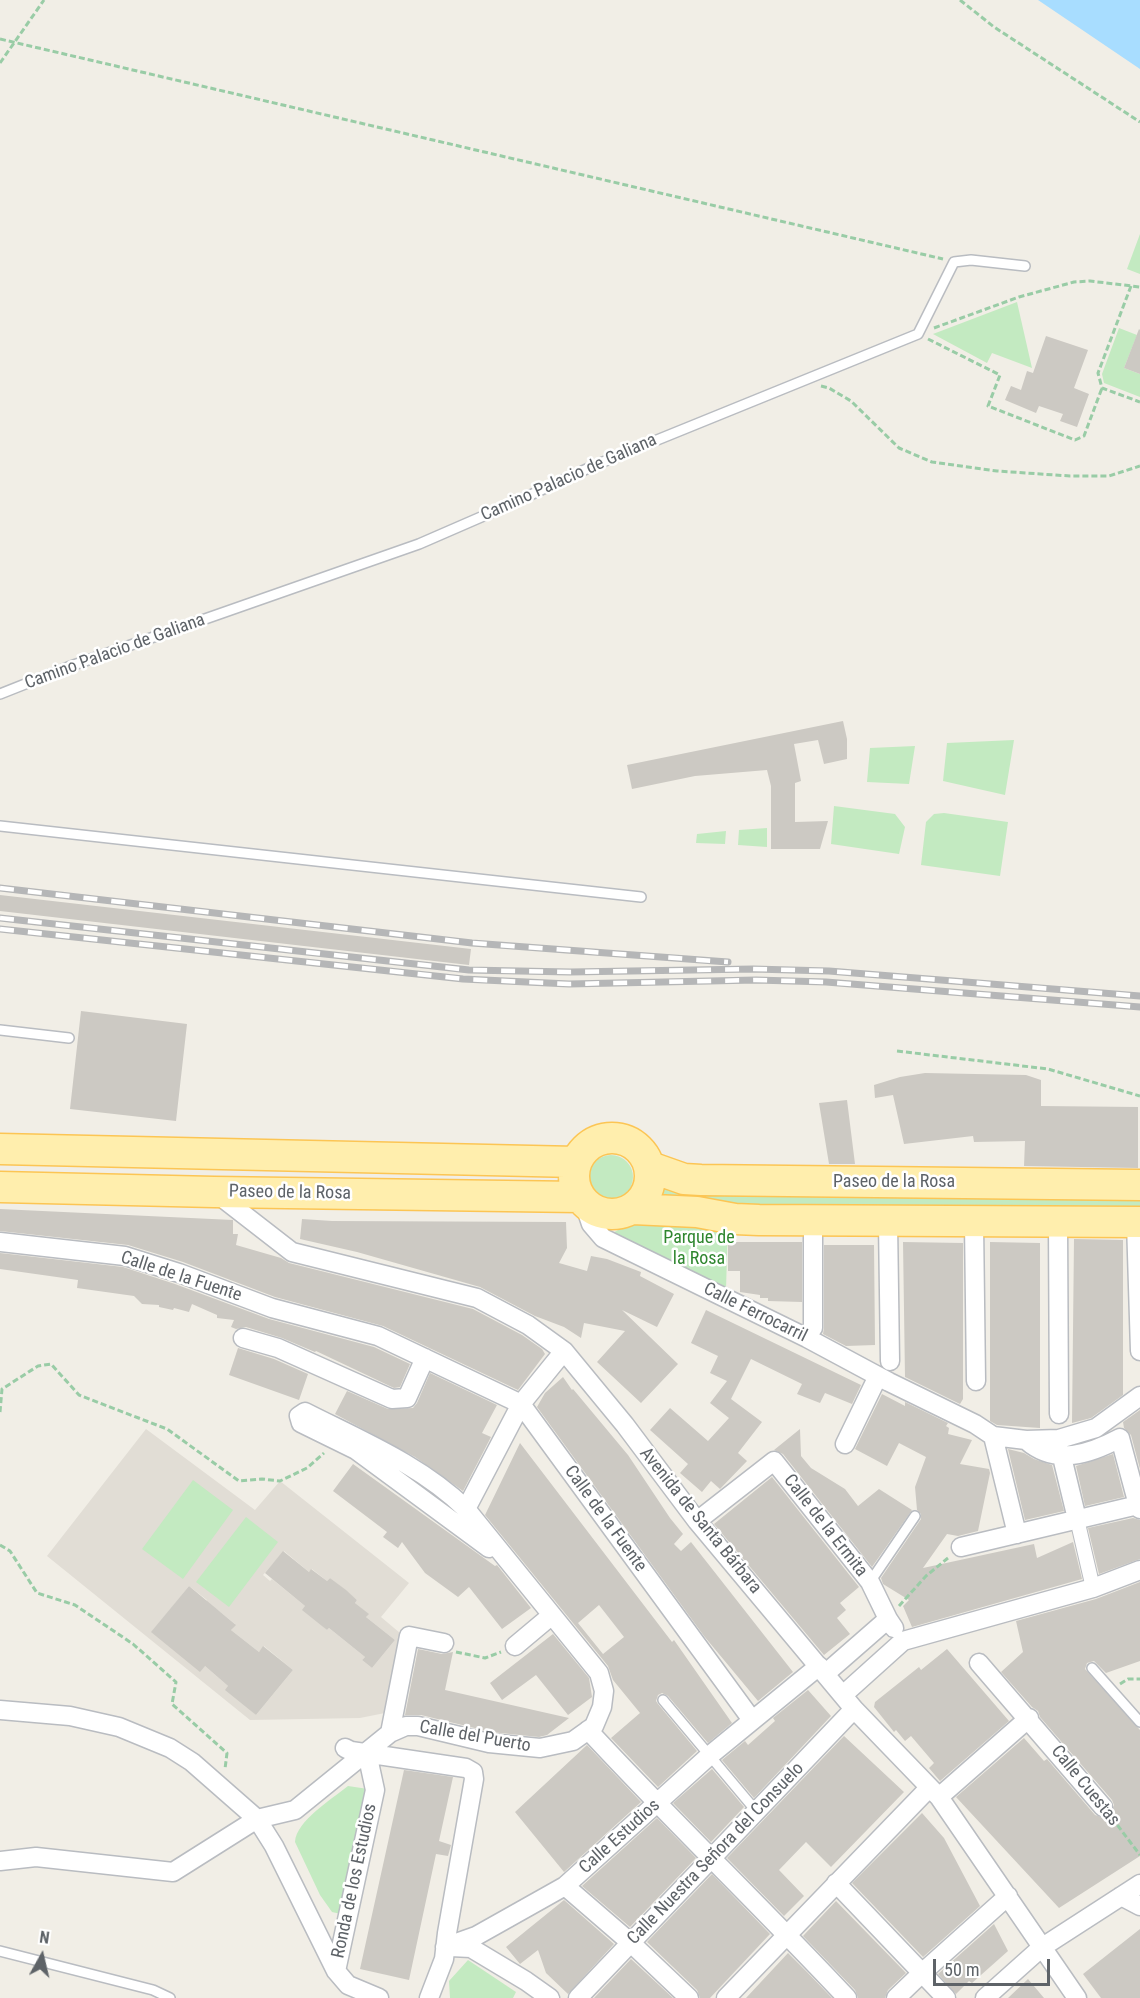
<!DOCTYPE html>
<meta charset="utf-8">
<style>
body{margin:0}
#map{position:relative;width:1140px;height:1998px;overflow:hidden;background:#f1eee6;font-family:"Roboto Condensed",sans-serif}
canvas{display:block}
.north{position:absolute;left:12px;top:1926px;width:60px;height:60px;-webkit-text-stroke:4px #fff;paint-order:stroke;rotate:8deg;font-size:16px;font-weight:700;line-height:24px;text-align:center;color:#5e6368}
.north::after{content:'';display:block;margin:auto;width:21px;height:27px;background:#5e6368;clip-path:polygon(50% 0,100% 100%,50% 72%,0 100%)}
.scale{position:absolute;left:933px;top:1959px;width:117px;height:27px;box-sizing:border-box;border:3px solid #5e6368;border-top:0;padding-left:8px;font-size:18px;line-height:21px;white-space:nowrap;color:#5e6368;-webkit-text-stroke:4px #fff;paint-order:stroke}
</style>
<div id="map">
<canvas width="1140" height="1998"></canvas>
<div class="north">N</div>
<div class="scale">50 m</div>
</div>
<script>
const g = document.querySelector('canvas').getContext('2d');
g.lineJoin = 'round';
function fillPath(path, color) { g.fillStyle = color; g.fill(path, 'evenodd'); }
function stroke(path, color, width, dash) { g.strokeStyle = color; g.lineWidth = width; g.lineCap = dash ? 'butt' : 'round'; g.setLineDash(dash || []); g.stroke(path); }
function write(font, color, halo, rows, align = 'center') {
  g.font = font + ' "Roboto Condensed",sans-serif'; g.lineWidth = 5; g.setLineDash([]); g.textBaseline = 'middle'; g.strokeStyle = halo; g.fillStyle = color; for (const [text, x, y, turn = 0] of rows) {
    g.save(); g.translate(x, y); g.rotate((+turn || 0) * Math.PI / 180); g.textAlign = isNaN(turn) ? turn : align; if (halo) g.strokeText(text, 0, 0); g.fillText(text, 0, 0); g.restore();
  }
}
const education = new Path2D(`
 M146,1429L255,1510L280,1481L409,1583L381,1617L400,1633L385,1713L360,1718L250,1720L47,1556ZM284,1551L309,1572L312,1569L327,1581L330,1578L346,1591L357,1600L355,1603L368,1614L366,1617L395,1640L372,1668L362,1660L365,1657L329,1628L327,1630L305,1606L272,1579L270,1581L263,1575ZM189,1586L207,1600L203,1605L219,1611L235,1624L231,1630L259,1652L264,1646L293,1670L256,1715L228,1686L205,1666L152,1632Z`);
const green = new Path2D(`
 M1140,234V274L1127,269Z
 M1017,302L1032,368L992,353L987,363L933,334Z
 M1119,328L1137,335L1124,368L1140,374V397L1104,383L1102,374Z
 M1014,740L1005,795L943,781L947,743Z
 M915,746L909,784L867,782L870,748Z
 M834,806L895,814L905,827L899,854L831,844Z
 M944,813L1008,822L1000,876L921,865L926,822L934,814Z
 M767,828V847L738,845L739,830Z
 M726,831L725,844L696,843L697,834Z
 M589 1177a22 22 0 1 1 44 0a22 22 0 1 1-44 0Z
 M662,1177L1140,1188V1216L654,1204Z
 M637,1220L728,1221L726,1290L603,1238Z
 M193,1480L233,1510L183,1579L142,1549Z
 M246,1517L278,1542L229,1607L196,1582Z
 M348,1786L368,1789L341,1914L332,1912L320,1895L295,1842C296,1821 332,1799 348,1786Z
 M468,1960L516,1992L513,1998H450L449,1981Z`);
const water = new Path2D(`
 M1037,0H1140V69L1038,0Z`);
const building = new Path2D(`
 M1139,329L1140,330V374L1124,368Z
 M1046,336L1088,350L1074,388L1089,394L1077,427L1060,421L1063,414L1039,406L1036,413L1005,400L1011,386L1021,390L1027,371L1033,373Z
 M843,721L847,739V759L824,764L818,740L794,744L801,781L795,783V822L828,821L820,849H771V786L767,770L695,776L632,789L627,765Z
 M0,895L471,949L469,965L0,911Z
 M81,1011L187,1024L176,1121L70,1109Z
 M925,1073L1026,1075L1041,1080V1106L1138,1107V1168L1024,1166L1025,1141L974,1142L973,1136L904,1144L893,1095L875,1098L874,1085L900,1077Z
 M847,1100L855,1164H829L819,1103Z
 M0,1209L233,1220V1234H238L236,1245L281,1258L289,1263L473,1309L522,1335L542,1349L545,1354L518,1390L383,1326L275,1297L183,1262L128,1245L0,1231Z
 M302,1219L332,1221L566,1222L567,1248L559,1263L587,1271L591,1256L607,1259L641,1272L640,1276L674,1294L657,1327L622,1310L678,1364L641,1403L597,1362L625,1331L584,1323L581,1338L564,1327L535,1316L480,1287L357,1252L300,1239Z
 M1074,1239L1123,1240V1395L1091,1418L1072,1423Z
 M734,1242H802V1302L768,1301V1298H760V1295L740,1292V1271H728V1244H734Z
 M903,1242L963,1243V1399L960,1404L905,1377Z
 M990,1242L1040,1243V1428L997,1425L990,1421Z
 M824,1245H874L875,1345L846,1346L823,1334L824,1328Z
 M0,1253L123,1267L175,1284L269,1319L374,1347L410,1364L400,1387L394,1388L316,1351L315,1352L282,1338L246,1327L236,1329L231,1327L234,1320L217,1318V1315L192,1304L189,1312L174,1308L173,1310L159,1307V1305L142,1304L134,1296L77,1288L78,1280L0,1269Z
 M706,1310L861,1385L852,1404L825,1393L820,1403L797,1394L802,1384L751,1359L731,1399L762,1422L738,1453L747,1461L720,1489L711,1481L702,1492L680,1473L688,1464L650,1430L670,1408L708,1441L729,1418L710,1403L727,1381L710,1373L718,1356L691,1343Z
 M238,1348L274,1359L308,1374L299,1400L229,1375Z
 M430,1373L497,1405L482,1433L491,1437L463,1491L415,1457L335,1414L347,1391L388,1409L413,1408L417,1403Z
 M563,1377L572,1390L573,1389L628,1455L670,1518L683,1534L674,1544L681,1551L691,1542L793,1672L758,1701L704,1636L537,1407L545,1393Z
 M882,1394L905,1406V1402L948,1423L946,1426L949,1428L948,1434L972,1440L960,1464L989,1469L990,1473L978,1531L958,1536L947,1534L923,1568L1034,1544L1037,1558L1073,1542L1082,1579L912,1627L903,1606L909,1600L883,1584L881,1578L921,1519V1514L917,1510L915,1487L926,1457L899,1443L887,1466L855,1449Z
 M1140,1410V1469L1131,1435L1124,1428L1123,1422Z
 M800,1429L801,1456L811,1468L845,1489L858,1506L879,1489L912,1510L872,1567L783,1454L774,1450Z
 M520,1443L672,1642L674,1640L732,1723L708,1743L668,1696L662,1693L658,1695L656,1701L658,1704L697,1751L658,1787L611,1738L640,1713L613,1680L608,1666L485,1515ZM599,1605L624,1637L603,1654L578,1623Z
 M1008,1449L1024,1453L1034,1459L1052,1465L1064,1511L1025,1520Z
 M1113,1454L1124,1497L1085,1506L1076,1466Z
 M353,1464L495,1566L497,1565L531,1608L502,1629L469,1587L458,1597L425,1573L402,1542L398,1548L383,1537L387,1532L333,1491Z
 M772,1477L859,1587L840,1603L846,1610L837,1618L850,1634L824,1655L714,1524Z
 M1133,1518L1140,1520V1559L1099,1574L1088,1528Z
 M283,1551L309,1572L311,1569L327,1581L330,1578L346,1590L357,1600L355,1603L369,1614L366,1617L395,1640L372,1668L362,1660L365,1657L329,1628L327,1630L302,1610L305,1606L265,1573Z
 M1140,1582V1661L1106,1673L1094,1661L1087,1663L1085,1669L1140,1730V1856L1059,1908L956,1797L1024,1738L1044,1761L1047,1759L1095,1815L1105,1818L1111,1815L1114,1805L1112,1800L1040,1717L1038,1711L1032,1707L1001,1672L1023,1652L1016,1621L1096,1599Z
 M189,1586L236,1625L231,1630L259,1652L263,1646L293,1670L256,1715L225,1690L228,1686L205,1666L200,1672L151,1632Z
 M553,1634L589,1678L592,1697L568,1715L536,1675L502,1700L490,1683Z
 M418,1649L442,1654L453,1652L445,1690L569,1718L547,1735L539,1737L491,1732L421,1715H405Z
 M947,1649L1009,1721L940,1781L929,1768L934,1763L911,1736L905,1741L896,1730L894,1732L874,1707L875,1702L919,1667L921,1670Z
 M808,1690L831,1716L754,1798L722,1760L745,1741L748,1745L775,1721L773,1718Z
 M844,1736L904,1792L831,1867L806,1842L779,1870L804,1896L784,1916L727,1858Z
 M587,1745L641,1802L564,1872L515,1812Z
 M712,1769L744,1807L711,1842L673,1803Z
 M404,1770L453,1777L439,1841L451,1845L448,1856L436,1854L409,1980L360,1969Z
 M922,1813L944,1838L980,1906L923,1957L852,1883Z
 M657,1818L696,1858L630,1927L582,1886Z
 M712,1874L770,1934L710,1998H700L697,1990L647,1942Z
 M564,1900L614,1944L568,1994L546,1973L538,1950L520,1964L506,1947Z
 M836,1901L906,1973L888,1990L885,1998H858L855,1990L803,1936Z
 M994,1924L1008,1951L972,1983L969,1981L956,1994L938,1974Z
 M1140,1929V1998H1101L1083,1974Z
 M788,1953L807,1972L832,1998H746Z
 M631,1959L673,1998H594Z
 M1028,1979L1044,1998H1008Z`);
const path = new Path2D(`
 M960,0L994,27L1140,122
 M0,39L943,259
 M0,63L44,0
 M1131,286L1098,373L1102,388L1140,402
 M934,328L1019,297L1074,282L1090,281L1140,287
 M928,339L1000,375L988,406L1075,440L1084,436L1102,388
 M821,386L829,388L851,401L899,448L932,462L997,471L1070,476H1109L1140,466
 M897,1051L1048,1069L1140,1096
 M0,1412L2,1389L38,1366L51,1364L79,1395L167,1429L239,1481L262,1479L280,1481L307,1468L324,1453
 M0,1545L10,1551L37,1593L75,1605L133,1644L176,1682L172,1704L227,1753L225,1769
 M899,1606L926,1576L948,1558
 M456,1652L485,1658L501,1652
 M1120,1684L1128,1679H1140
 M1112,1818L1140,1855`);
const service = new Path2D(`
 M0,694L68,667L419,544L511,504L593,466L918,334L954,262L971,260L1025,266
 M0,826L641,897
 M0,1030L69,1038
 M870,1582L915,1516
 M1092,1668L1140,1722
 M663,1700L757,1812
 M0,1951L153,1990L170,1998`);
const pedestrian = new Path2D(`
 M1077,1519L1093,1588`);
const minor = new Path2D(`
 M216,1193L292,1252L477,1298L528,1325L564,1351L625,1425L697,1521L854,1709L939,1797L1077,1998
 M584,1203L591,1224L603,1238L807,1338L889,1382L975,1424L993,1436L1026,1440L1059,1439L1096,1428L1140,1396
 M888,1222L890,1361
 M1136,1222L1140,1351
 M974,1223L976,1381
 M1058,1223L1059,1414
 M0,1242L125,1256L179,1273L272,1308L378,1336L521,1404L752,1720
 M813,1328V1221
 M243,1338L278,1348L392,1399L407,1398L425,1358
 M993,1436L1017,1534
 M1027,1441C1056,1466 1090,1454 1120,1438L1138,1505
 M845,1444L878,1376
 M1062,1457L1077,1519
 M466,1509C421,1465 360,1440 305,1412L299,1416L301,1423L356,1450L489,1548
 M697,1521L774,1461L870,1582L888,1619
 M961,1547L1138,1505L1140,1509
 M515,1646L552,1615
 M979,1663L1103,1807
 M825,1674L888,1619L894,1628
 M843,1695L903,1641L1093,1588L1140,1570
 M0,1710L70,1716L119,1727L170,1748L192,1762L257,1819L274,1846L336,1971L348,1985L379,1998
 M588,1730C672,1821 762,1907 847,1998
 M390,1733L409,1636L444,1643
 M345,1748L351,1751L466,1768L473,1772L474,1779L447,1933L444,1959L429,1998
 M939,1797L1029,1718
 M0,1861L36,1857L173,1872L257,1819L295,1810L390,1733L406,1726H418L489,1743L540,1748L573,1741L594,1726L602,1707L604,1691L599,1673L466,1509L521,1404L564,1351
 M836,1883L946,1998
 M565,1886L631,1943L689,1998
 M1121,1896L1140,1906
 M445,1947L476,1936L565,1886L709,1756L819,1666
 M450,1947L471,1948L526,1981L550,1998
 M336,1971L375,1790L367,1753
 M578,1998L854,1709
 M726,1998L929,1788
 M896,1998L923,1972L1008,1896
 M985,1998L1041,1948L1140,1884`);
const primary = new Path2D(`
 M574 1176a38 38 0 1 1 76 0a38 38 0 1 1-76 0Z
 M0,1149L576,1162
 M650,1167L684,1179L701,1180L1140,1185
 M0,1187L214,1192L579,1197
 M633,1209L697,1212L735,1219L759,1220L1140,1222`);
const rail = new Path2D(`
 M0,888L472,943L728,962
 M0,918L469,970L570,972L753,969L829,971L1140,996
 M0,929L463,979L569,984L756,980L826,982L1140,1007`);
const streetNames = [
 ["Camino Palacio de Galiana",569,478,-24],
 ["Camino Palacio de Galiana",115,652,-20],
 ["Paseo de la Rosa",894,1182],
 ["Paseo de la Rosa",290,1193,1],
 ["Calle de la Fuente",181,1277,18],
 ["Calle Ferrocarril",755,1313,26],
 ["Calle de la Fuente",605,1519,54],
 ["Avenida de Santa Bárbara",700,1521,51],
 ["Calle de la Ermita",825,1526,52],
 ["Calle del Puerto",475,1737,10],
 ["Calle Cuestas",1085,1786,51],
 ["Calle Estudios",620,1837,-42],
 ["Calle Nuestra Señora del Consuelo",716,1854,-46],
 ["Ronda de los Estudios",355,1881,-78]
];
const parkNames = [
 ["Parque de",699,1238],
 ["la Rosa",699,1259]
];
fillPath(education, '#e1ddd5');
fillPath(green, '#c3eac1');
fillPath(water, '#a8ddff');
fillPath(building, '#ccc9c3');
stroke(service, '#b9bcc1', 12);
stroke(pedestrian, '#b9bcc1', 16);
stroke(minor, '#b9bcc1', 21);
stroke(primary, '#fcc554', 33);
stroke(path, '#99cca6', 3, [6, 3]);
stroke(service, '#fff', 9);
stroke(pedestrian, '#fff', 14);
stroke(minor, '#fff', 18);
stroke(primary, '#ffeead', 30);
stroke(rail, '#b5b6b7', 7);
stroke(rail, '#fff', 4.5, [14]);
write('18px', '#5e6368', '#fff', streetNames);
write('18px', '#2f862f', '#fff', parkNames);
</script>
